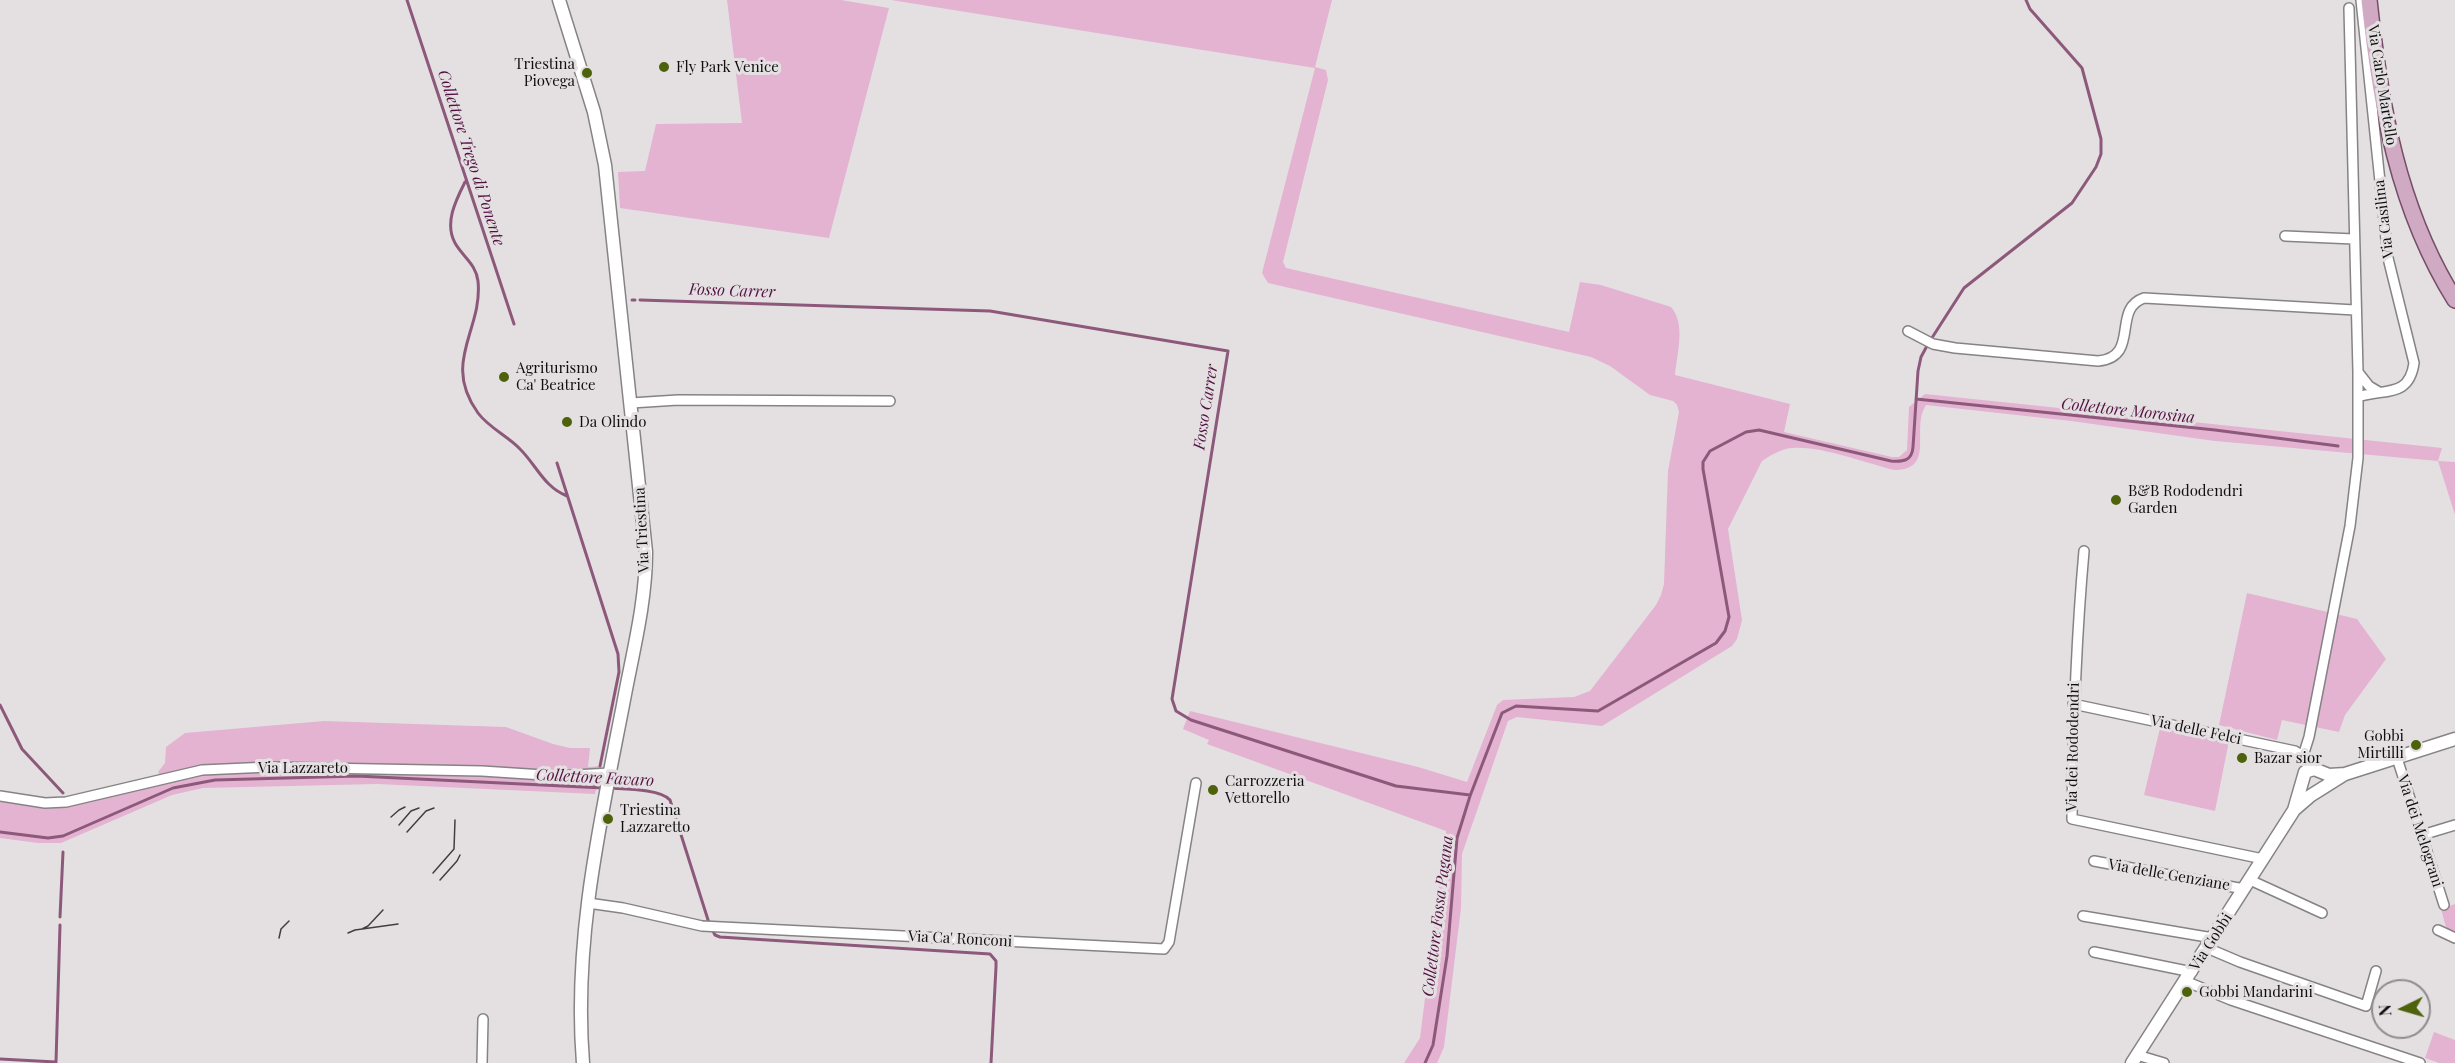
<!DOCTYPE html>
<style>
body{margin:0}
#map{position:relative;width:2455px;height:1063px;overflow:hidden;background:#e4e0e2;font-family:"Playfair Display",serif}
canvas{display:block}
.north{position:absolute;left:2371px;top:979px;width:60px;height:60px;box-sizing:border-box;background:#e4e0e2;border:2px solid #8f8c8e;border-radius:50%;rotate:265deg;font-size:16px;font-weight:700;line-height:24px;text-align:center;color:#100e0f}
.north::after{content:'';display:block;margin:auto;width:21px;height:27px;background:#4e620b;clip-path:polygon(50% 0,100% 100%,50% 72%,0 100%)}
</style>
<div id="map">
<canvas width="2455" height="1063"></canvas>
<div class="north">N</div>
</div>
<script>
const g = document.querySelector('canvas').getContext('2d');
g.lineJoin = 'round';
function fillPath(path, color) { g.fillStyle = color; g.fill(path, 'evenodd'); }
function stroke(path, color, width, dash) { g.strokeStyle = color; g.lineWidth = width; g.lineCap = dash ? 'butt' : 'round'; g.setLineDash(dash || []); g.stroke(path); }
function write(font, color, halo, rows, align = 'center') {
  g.font = font + ' "Playfair Display",serif'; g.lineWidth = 6; g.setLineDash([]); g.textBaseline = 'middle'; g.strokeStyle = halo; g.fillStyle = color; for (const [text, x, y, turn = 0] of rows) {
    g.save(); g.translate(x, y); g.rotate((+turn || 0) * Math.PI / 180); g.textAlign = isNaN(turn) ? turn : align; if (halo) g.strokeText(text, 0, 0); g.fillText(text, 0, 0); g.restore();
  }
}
const green = new Path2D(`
 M727,0H841L889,8L829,238L620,208L618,172L645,171L656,124L742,123Z
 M891,0H1332L1315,67L1326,70L1328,80L1283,262L1286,268L1569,332L1580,282L1601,285L1671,307C1686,324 1677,353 1675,375L1790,404L1784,432L1892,457H1899L1907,450L1909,407L1925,394L2442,448L2438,461L2455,462V515L2438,461L2215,441L2071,421L1926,405C1910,429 1937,470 1894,470C1866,463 1819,445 1792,448C1781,449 1771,455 1762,461L1728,529L1742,620L1737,639L1732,646L1602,726L1517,717L1508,721L1462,854L1461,908L1444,1047L1437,1063H1404L1420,1038L1446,831L1207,744L1209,740L1183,729L1190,711L1418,767L1467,782L1497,705L1503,700L1574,697L1590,691L1656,605L1661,595L1664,584L1668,471L1679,412L1677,405L1673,401L1650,395L1610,366L1591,357L1268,283L1262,273L1315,68Z
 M2247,593L2357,619L2386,659L2345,715L2339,732L2282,720L2277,740L2219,725Z
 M324,721L506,727L553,744L570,748H590L588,767L601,766L595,794L377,784L203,788L172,795L61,843H38L0,838V799L46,805L162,780L158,772L165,763L166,747L185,733Z
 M2160,728L2229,741L2215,811L2144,795Z
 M2455,904V934L2447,931L2441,909Z
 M2434,1032L2455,1040V1063H2439L2425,1058Z`);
const stream = new Path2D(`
 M407,0L514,324
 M465,182C456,200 444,223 455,243C463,257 476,264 478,281C483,331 441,361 478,413C489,428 508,436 520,449C537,466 544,487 567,496
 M632,300H635
 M640,300L990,311L1228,351L1172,699L1176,711L1191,720L1396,786L1470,795
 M1916,399L2215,430L2338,446
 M557,463L618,654L619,672L600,766
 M0,705L22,749L63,793
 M595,787L596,781
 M610,788C625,789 661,789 670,800L709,923
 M0,832L48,838L63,836L173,788L215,780L357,776L604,788
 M60,917L63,852
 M712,929L715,935L720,937L990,954L996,961V967L991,1063
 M0,1059L56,1062L60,925
 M1425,1063L1433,1045L1447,956L1457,838L1470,796L1502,713L1516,706L1598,711L1716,643L1725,631L1729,617L1703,469V462L1710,451L1746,432L1759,430L1891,461C1903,462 1912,461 1913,447L1918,371L1921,357L1928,344L1964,288L2072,203L2096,167L2101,154V139L2082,68L2030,9L2026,0`);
const minor = new Path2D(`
 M2285,236L2354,239
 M1908,331L1933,344L1955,348L2098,361C2141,357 2111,309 2144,298L2355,310
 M2358,372L2369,386L2379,392
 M2358,397C2383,388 2409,399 2414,363L2388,258L2361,0
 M631,403L678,400L890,401
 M2084,551C2076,640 2073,729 2072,819L2263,859
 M2073,704L2295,751L2303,756L2309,769
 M2303,756L2309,737L2350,526L2358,458V372L2349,8
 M2397,758L2444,905
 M0,796L45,803L66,802L202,770L269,767L482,771L559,776L609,773
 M2422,835L2455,825
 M2094,861L2244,889
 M2250,880L2322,913
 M588,903L623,908L702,926L1164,949L1169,942L1196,783
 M2083,916L2213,938
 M2438,930L2455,938
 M2207,948L2240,962L2366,1006L2376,971
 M2094,952L2192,972
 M2185,981L2231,1000L2420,1063
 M2137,1055L2164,1063
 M482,1063L483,1019`);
const tertiary = new Path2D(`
 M559,0L594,112L605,165L646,552C646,604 632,655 623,705C600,823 573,942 583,1063
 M2295,809L2310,796L2345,774L2455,739
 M2132,1063L2294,810L2305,772L2314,769L2329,775L2345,774`);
const primary = new Path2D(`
 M2369,0C2380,105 2398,209 2455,300`);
const tram = new Path2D(`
 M391,817L399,810L405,807
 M399,825L411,811L419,808
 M407,832L426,811L434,808
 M433,873L454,849L455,820
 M440,880L457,861L460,855
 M362,929L368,926L383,910
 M348,933L355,930L398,924
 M279,938L281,929L289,921`);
const markers = [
 [664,67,6,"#4e620b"],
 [587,73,6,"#4e620b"],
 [504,377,6,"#4e620b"],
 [567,422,6,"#4e620b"],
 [2116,500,6,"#4e620b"],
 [2416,745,6,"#4e620b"],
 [2242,758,6,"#4e620b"],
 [1213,790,6,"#4e620b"],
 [608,819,6,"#4e620b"],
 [2187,992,6,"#4e620b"]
];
const poiNames = [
 ["Triestina",575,64,"right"],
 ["Piovega",575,81,"right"],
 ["Fly Park Venice",676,67],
 ["Agriturismo",516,368],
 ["Ca' Beatrice",516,385],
 ["Da Olindo",579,422],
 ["B&B Rododendri",2128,491],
 ["Garden",2128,508],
 ["Gobbi",2404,736,"right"],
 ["Mirtilli",2404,753,"right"],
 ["Bazar sior",2254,758],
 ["Carrozzeria",1225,781],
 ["Vettorello",1225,798],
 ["Triestina",620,810],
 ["Lazzaretto",620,827],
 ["Gobbi Mandarini",2199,992]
];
const streetNames = [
 ["Via Carlo Martello",2382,85,81],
 ["Via Casilina",2384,219,-97],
 ["Via Triestina",642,530,-93],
 ["Via delle Felci",2196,730,12],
 ["Via dei Rododendri",2073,747,-89],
 ["Via Lazzareto",303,768],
 ["Via dei Melograni",2420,831,72],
 ["Via delle Genziane",2169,875,10],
 ["Via Ca' Ronconi",960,939,3],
 ["Via Gobbi",2211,942,-57]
];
const waterNames = [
 ["Collettore Trego di Ponente",471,158,72],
 ["Fosso Carrer",732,291,2],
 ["Fosso Carrer",1206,407,-81],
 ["Collettore Morosina",2128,411,6],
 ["Collettore Favaro",595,778,3],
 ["Collettore Fossa Pagana",1438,916,-83]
];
fillPath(green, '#e3b3d1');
stroke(stream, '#8d597b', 3);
stroke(minor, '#868385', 12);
stroke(tertiary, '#868385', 15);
stroke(primary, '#774e69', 18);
stroke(minor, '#fff', 9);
stroke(tertiary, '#fff', 12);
stroke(primary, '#cfaac2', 15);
stroke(tram, '#413f40', 1.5);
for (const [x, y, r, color] of markers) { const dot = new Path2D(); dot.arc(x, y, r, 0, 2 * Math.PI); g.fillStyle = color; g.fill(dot); stroke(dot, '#e4e0e2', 2); }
write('15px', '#100e0f', '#e4e0e2', poiNames, 'left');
write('15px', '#100e0f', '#e4e0e2', streetNames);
write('italic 16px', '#531142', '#e4e0e2', waterNames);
</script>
